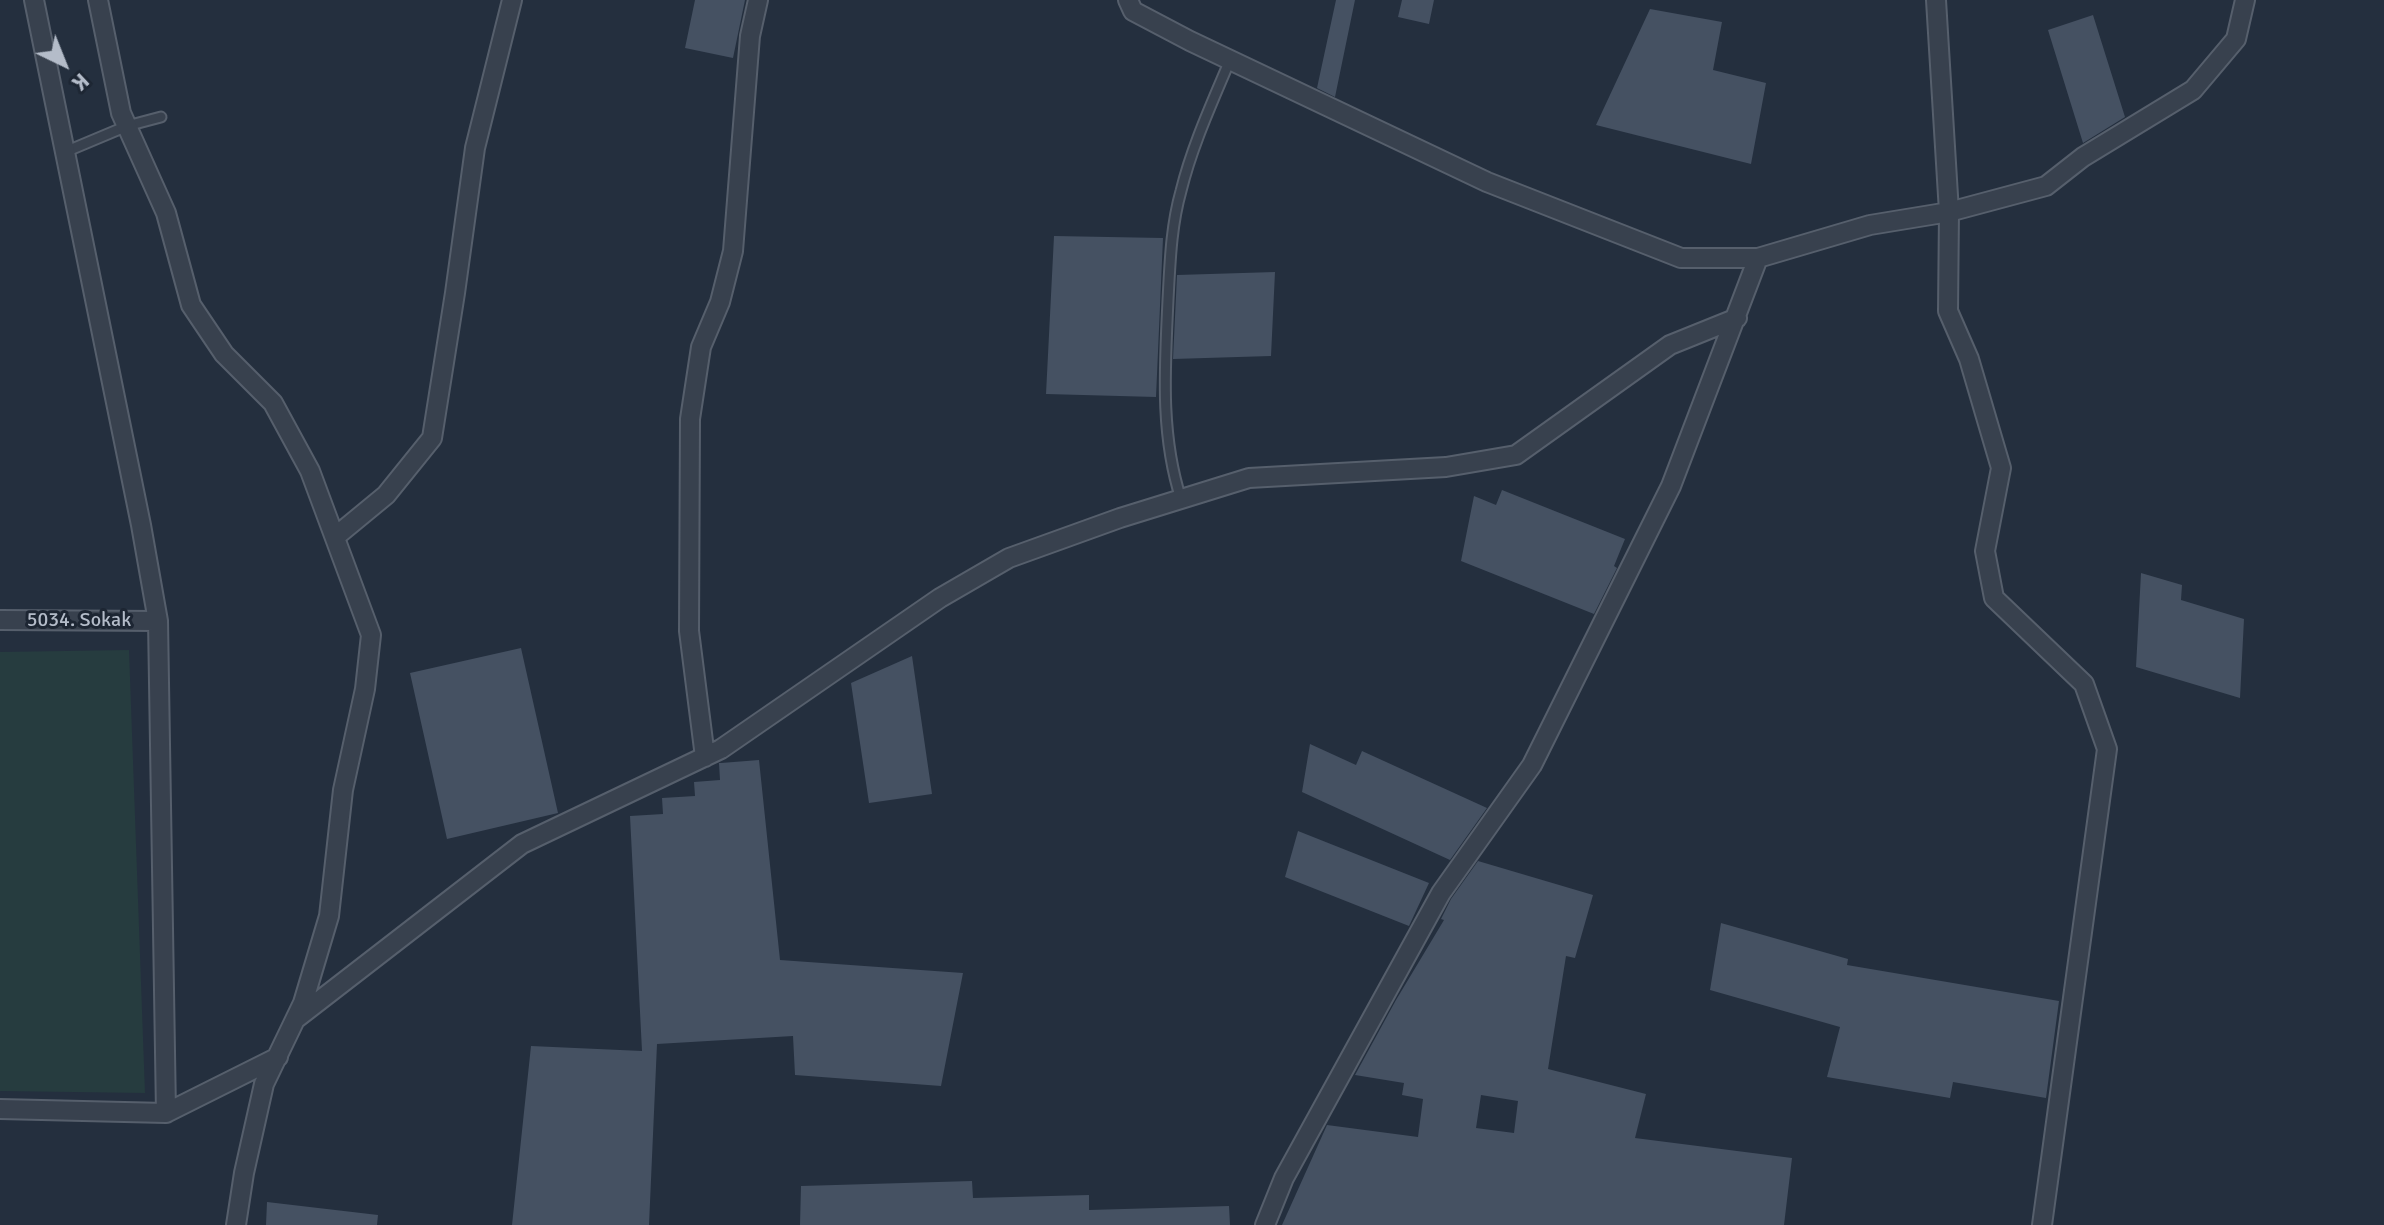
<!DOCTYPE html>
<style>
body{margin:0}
#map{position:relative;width:2384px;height:1225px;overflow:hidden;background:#242f3e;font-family:Signika,sans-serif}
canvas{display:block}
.north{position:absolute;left:24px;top:24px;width:80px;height:80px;-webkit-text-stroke:6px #1d2633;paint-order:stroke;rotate:137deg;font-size:22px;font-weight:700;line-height:32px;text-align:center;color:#b4bcc9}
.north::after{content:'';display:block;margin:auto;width:28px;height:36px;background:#b4bcc9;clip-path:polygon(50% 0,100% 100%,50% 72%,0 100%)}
</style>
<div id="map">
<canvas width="2384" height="1225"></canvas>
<div class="north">K</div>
</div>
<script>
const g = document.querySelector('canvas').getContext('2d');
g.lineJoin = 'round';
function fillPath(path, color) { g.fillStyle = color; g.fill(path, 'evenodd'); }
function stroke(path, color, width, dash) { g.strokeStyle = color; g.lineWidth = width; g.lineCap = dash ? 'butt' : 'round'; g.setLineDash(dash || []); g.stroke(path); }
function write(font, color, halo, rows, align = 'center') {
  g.font = font + ' Signika,sans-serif'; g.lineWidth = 6; g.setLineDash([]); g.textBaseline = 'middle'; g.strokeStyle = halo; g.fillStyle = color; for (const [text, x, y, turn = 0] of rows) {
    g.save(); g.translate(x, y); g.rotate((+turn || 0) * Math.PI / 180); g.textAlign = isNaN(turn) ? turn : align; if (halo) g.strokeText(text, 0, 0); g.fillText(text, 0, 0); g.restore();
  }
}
const green = new Path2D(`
 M129,650L145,1093L0,1091V652Z`);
const building = new Path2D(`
 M695,0H745L733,58L685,48Z
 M1336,0H1355L1335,97L1317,88Z
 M1402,0H1434L1429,24L1398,17Z
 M1650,9L1722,22L1713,70L1766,83L1751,164L1596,125Z
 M2093,15L2125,117L2083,143L2048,30Z
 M1054,236L1163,238L1156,397L1046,394Z
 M1275,272L1271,356L1173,359L1177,275Z
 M1502,490L1625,539L1614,566L1617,568L1594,614L1461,561L1474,496L1496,505Z
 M2141,573L2182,585L2181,600L2244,619L2240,698L2136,667Z
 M521,648L558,813L447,839L410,673Z
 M912,656L932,794L869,803L851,683Z
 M1310,744L1356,765L1362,751L1487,808L1450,860L1302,792Z
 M759,760L780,960L963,973L941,1086L795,1075L793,1036L657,1044L649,1225H512L531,1046L642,1051L630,816L663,814L662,798L695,796L694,782L720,780L719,763H721Z
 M1298,831L1429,883L1409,926L1285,877Z
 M1478,861L1593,895L1575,958L1566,956L1548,1069L1646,1094L1635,1138L1792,1158L1784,1225H1282L1327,1125L1418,1137L1423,1099L1402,1095L1404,1083L1355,1075L1396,1000L1444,920L1441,919L1451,899ZM1481,1095L1518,1101L1514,1133L1476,1128Z
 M1721,923L1848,959L1847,965L2059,1001L2046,1098L1953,1082L1950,1098L1827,1077L1840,1027L1710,990Z
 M972,1181L973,1198L1089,1195V1210L1229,1206L1230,1225H800L801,1186Z
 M267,1202L378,1215L377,1225H266Z`);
const service = new Path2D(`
 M65,152L127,126L161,117
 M1181,499C1160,434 1165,367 1168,300C1170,263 1171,226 1181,191C1192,146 1212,103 1230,60`);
const minor = new Path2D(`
 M34,0L141,525L158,621L166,1113
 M98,0L121,113L166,213L191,305L224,354L273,403L310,471L371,635L365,689L343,790L329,916L303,1003L264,1084L244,1173L236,1225
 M1128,0L1133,11L1190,41L1487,182L1681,258H1758L1870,225L1949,212L2046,186L2083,157L2193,90L2236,39L2245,0
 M1936,0L1949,212L1948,311L1969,359L2001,468L1985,551L1994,598L2084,684L2107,749L2042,1225
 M335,537L386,495L432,438L455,293L475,148L512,0
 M0,620L158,621
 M705,757L689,631L690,419L701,347L720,302L733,251L750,36L758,0
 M297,1018L522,844L721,749L940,598L1009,558L1120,518L1249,478L1446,467L1516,455L1670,345L1737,318
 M0,1109L166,1113L278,1057
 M1265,1225L1284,1178L1441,893L1532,765L1671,486L1758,258`);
const streetNames = [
 ["5034. Sokak",79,621]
];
fillPath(green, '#263c3f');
fillPath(building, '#455162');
stroke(service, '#565f6c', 13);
stroke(minor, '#565f6c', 22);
stroke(service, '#38414e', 9);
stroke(minor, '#38414e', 18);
write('20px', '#b4bcc9', '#1d2633', streetNames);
</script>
